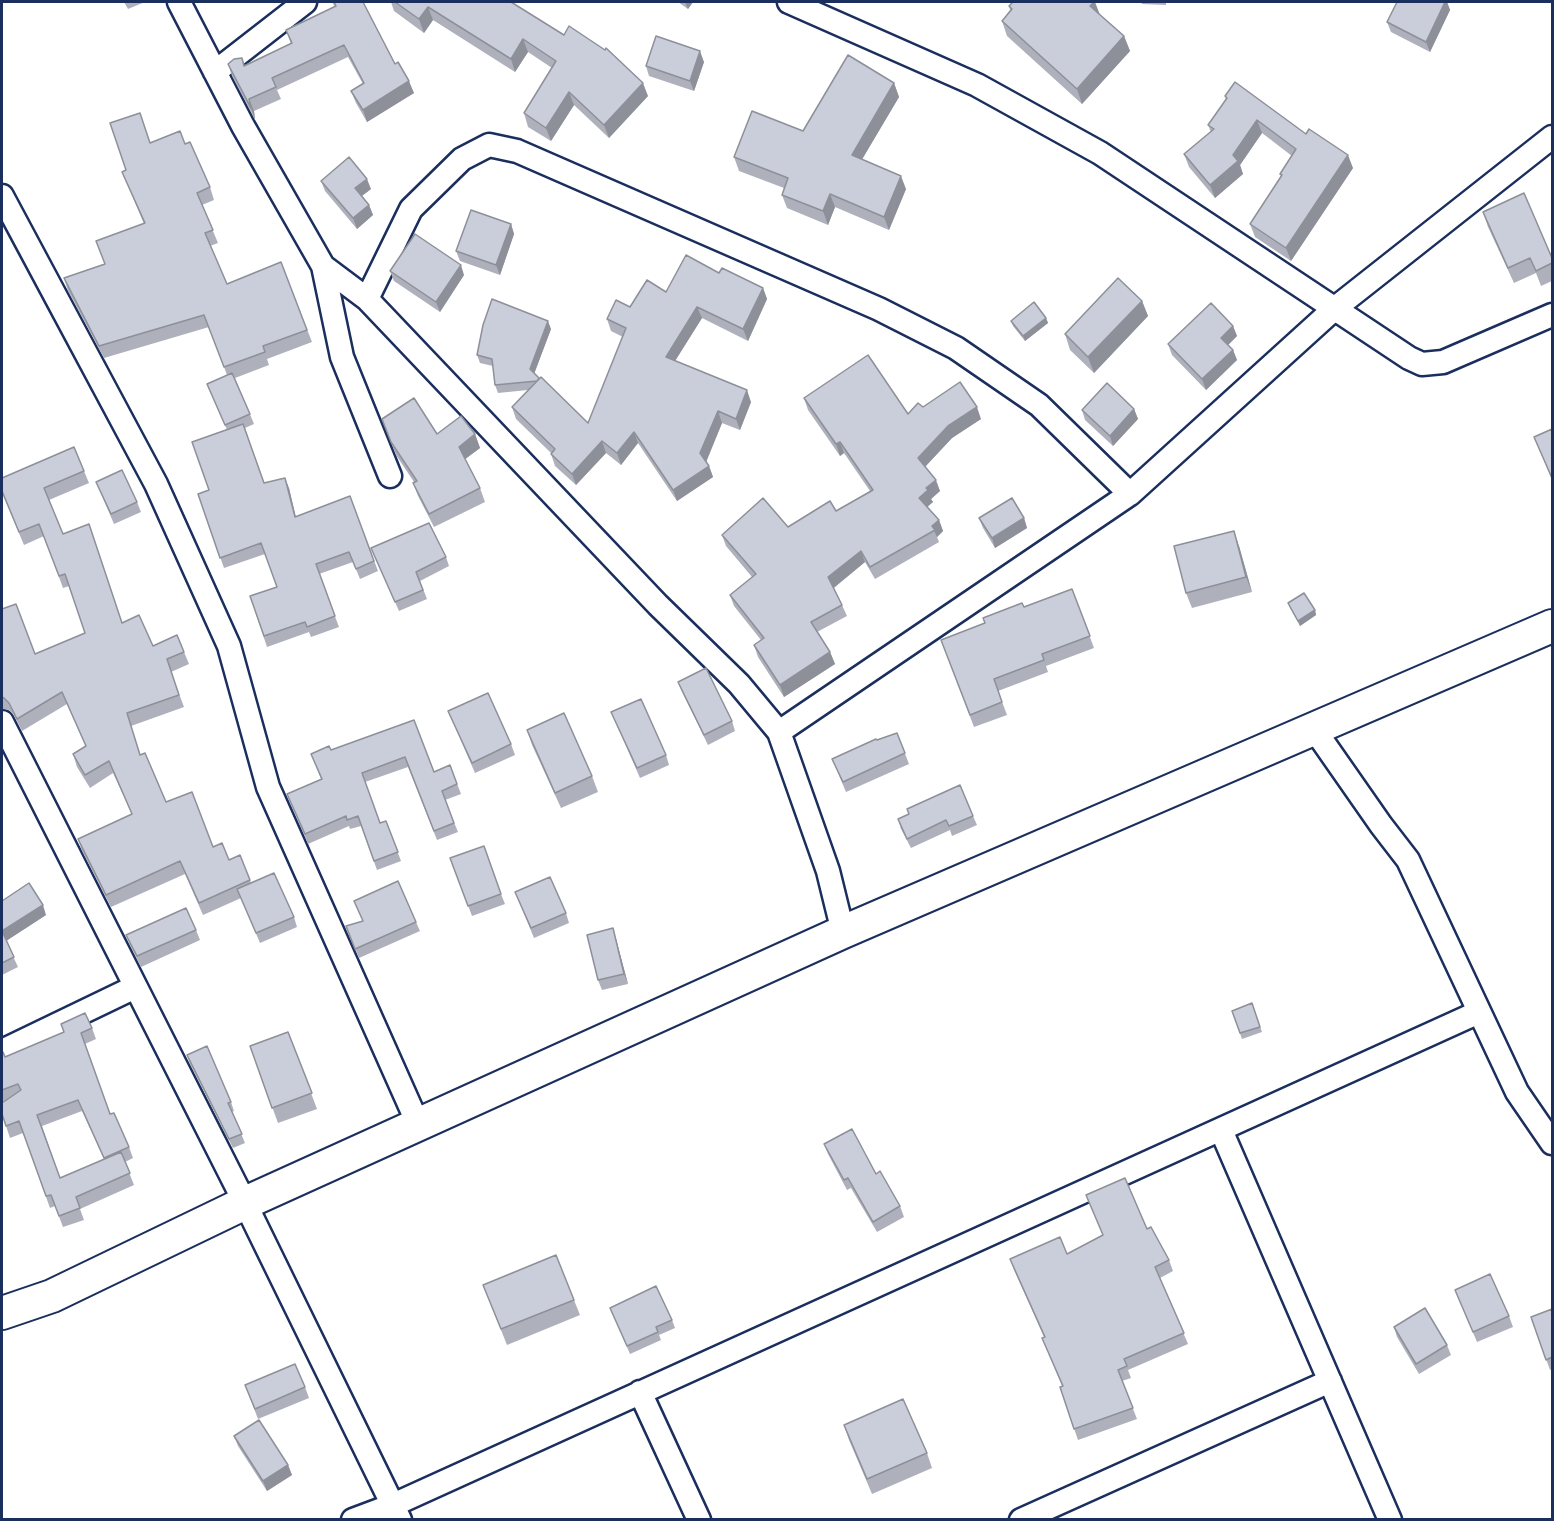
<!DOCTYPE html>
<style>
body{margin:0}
#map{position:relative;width:1554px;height:1521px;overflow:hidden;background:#fff;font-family:Caveat,sans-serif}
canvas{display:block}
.frame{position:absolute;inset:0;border:3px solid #1b2f5e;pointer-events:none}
</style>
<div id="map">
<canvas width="1554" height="1521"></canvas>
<div class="frame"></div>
</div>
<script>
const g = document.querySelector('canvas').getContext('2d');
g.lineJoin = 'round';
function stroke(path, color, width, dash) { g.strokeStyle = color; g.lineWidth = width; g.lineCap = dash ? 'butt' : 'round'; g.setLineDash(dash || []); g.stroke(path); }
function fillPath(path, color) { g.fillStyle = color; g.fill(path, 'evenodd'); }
const street = new Path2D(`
 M179,2L243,126L323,266L367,299L658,605L739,684L779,732L828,871L843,932
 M789,2L977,85L1100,153L1409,358L1422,364L1443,362L1552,315
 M215,72L305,2
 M2,196L156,484L229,646L268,787L418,1124
 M323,266L342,357L390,476
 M367,299L411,209L462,159L489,145L517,151L879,309L956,348L1039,405L1130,494
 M2,722L245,1203L400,1520
 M1314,729L1381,825L1408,860L1517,1092L1552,1143
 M779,732L1130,494L1334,309L1552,137
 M2,1051L135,987
 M1221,1130L1390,1520
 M640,1392L699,1520
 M353,1520L393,1505L1479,1012
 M1021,1520L1330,1381`);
const secondary = new Path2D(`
 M2,1313L52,1296L245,1203L843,932L1552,626`);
const wall = new Path2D(`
 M124,2H145L128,9Z
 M332,2H363L395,64L414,93L367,122L356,103L351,91L363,84L348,57L277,90L281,99L254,111L255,120L232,76L228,64L245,65L291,44L286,30L335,7Z
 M391,2H511L648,96L609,138L574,105L551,141L528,127L524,113L552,68L528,52L515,72L433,20L424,33L394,11Z
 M678,2H693L688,9Z
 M1141,2H1166V5L1142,4Z
 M1445,2H1447L1450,10L1430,52L1391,32L1387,22Z
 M1009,6L1100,15L1124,36L1130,51L1082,104L1007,36L1002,21L1010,10Z
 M704,62L694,91L649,76L646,66Z
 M894,83L899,97L862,159L906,189L889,230L835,207L828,225L787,208L782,195L784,188L739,171L734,157L803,131Z
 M1225,96L1353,168L1291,261L1255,237L1250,224L1281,176L1280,174L1292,156L1262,133L1240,165L1243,174L1215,198L1189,167L1184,154L1211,132L1208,125L1226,100Z
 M150,143L185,144L210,187L214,200L202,205L218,243L210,246L227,284L281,262L312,342L267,359L269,365L235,378L254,424L245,428L264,483L289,488L296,517L350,496L378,571L360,579L353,562L319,574L339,627L311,637L309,632L267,647L250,596L277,587L265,554L224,568L198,494L209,490L227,430L207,384L227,375L209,327L104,358L68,291L64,278L104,264L144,224L122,172L126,170Z
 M321,181L371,189L362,196L369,205L373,215L357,229L325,191Z
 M1483,212L1552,258V281L1541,286L1536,273L1514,283L1488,227Z
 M511,224L514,234L500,275L460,261L456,251Z
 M390,271L464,275L440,312L394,281Z
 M719,273L763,288L767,299L748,341L702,318L675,361L751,402L740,430L722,423L706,461L709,466L713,477L677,501L638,443L621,465L606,453L576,485L555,466L551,454V453L516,419L512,407L528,390L498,393L495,385L493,366L480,363L477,355L551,329L534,373L588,423L623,337L611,331L607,319L630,307L666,292Z
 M1142,301L1148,316L1094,373L1070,350L1065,334Z
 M1046,318L1048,323L1025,341L1013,326L1011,321Z
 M1233,326L1237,336L1228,345L1233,350L1237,360L1206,390L1172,355L1168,344Z
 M804,398L908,414L923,407L981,419L952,438L925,467L940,491L931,499L933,502L927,506L939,520L943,531L937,537L939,542L875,579L865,562L834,588L842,605L847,616L817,632L830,652L835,664L784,697L758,657L754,645L761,640L734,606L730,595L752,577L726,546L722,535L788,527L836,511L870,491L844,453L840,456L808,410Z
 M1134,409L1138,419L1113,446L1085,420L1082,410Z
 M382,419L437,434H475L480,448L465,459L480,488L485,502L434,527L418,496L413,483L414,482L396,455Z
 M1552,429V480L1534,437Z
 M84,471L89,483L49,500L63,534L122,623L153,646L184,652L189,664L171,672L184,707L131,726L140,754L166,802L213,847L229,860L250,880L251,883L294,917L297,927L260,943L241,898L203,915L185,874L111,907L82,851L78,839L132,814L113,773L90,788L77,767L73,754L86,747L67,704L22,731L14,715L9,710L3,709L2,705V609L35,654L85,633L69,586L63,588L44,536L24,545L2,493V478Z
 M96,482L137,502L141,512L114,524Z
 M979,518H1024L1027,528L995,548L983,528Z
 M1239,546L1252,592L1192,608L1186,593Z
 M371,548L446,557L449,566L420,581L427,599L399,611Z
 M1072,589L1094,648L1046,666L1048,672L998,691L1007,715L974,727L941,640L1024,607Z
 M1288,603L1315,610L1316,615L1300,626L1290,608Z
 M678,682L732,721L735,731L708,745L682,692Z
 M448,711L511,744L515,755L475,773Z
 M611,712L666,755L669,765L640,778Z
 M414,720L434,772L450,765L461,794L445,800L458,832L437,840L408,767L365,782L380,823L386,821L401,861L377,870L361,826L350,829L349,826L308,844L287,794L321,779L311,754L331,750Z
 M527,730L592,776L598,792L561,808L532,745Z
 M897,733L909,764L846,792L832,759L877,740Z
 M973,816L977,825L952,836L950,830L911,848L901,829L898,819Z
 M450,858L501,894L505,904L472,916Z
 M515,892L566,913L569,923L534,938Z
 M2,901L46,915L6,941L18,967L2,975Z
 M354,901L416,922L420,931L359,958L346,926L363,921Z
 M196,930L200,940L141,967L130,945L126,935Z
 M616,939L628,984L602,990L598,980Z
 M1252,1003L1262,1032L1242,1039L1232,1011Z
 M61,1024L92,1028L96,1039L85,1044L110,1114L129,1147L133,1158L125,1162L134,1185L80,1209L84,1220L63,1227L55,1206L50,1208L23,1133L10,1138L2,1114L5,1101L2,1102V1052L5,1057L64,1032ZM82,1111L104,1159L60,1178L42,1126Z
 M288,1032L317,1109L278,1123L250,1046Z
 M187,1055L231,1102L234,1111L232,1112L245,1143L233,1148L190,1064Z
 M824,1144L876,1174L900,1206L904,1217L877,1232L851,1188L847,1190L828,1154Z
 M1086,1195L1147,1229L1169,1260L1173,1271L1160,1278L1188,1344L1128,1370L1131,1378L1122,1381L1137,1419L1078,1440L1060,1387L1062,1386L1042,1338L1044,1337L1014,1270L1010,1259L1067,1254L1103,1235Z
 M483,1285L574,1300L580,1315L507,1345Z
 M1455,1290L1509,1316L1513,1327L1477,1342Z
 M610,1308L672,1320L675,1328L659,1335L661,1340L630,1354Z
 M1552,1311V1369L1550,1370L1531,1317Z
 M1394,1327L1447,1345L1451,1355L1419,1374L1397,1337Z
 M245,1385L305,1387L309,1398L258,1419Z
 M844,1425L927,1453L932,1468L872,1494L849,1440Z
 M234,1436L288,1465L292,1475L267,1491L238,1446Z`);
const shadedWall = new Path2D(`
 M685,2H693L688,9Z
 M1094,2H1095L1100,15L1090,6Z
 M1445,2H1447L1450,10L1430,52L1426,42Z
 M428,7L433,20L424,33L419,19Z
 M1124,36L1130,51L1082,104L1077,89Z
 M523,39L528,52L515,72L511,59Z
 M700,51L704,62L694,91L690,81Z
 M409,81L414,93L367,122L363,110Z
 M643,83L648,96L609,138L604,125Z
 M894,83L899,97L857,168L852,155Z
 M569,92L574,105L551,141L546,128Z
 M249,99L254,111L255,120L251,108Z
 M1257,120L1262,133L1240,165L1243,174L1215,198L1210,185Z
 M1348,155L1353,168L1291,261L1286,248Z
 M901,176L906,189L889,230L884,217Z
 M367,179L371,189L359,198L355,188Z
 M830,194L835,207L828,225L823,211Z
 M369,205L373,215L357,229L353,218Z
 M511,224L514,234L500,275L496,265Z
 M461,265L464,275L440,312L436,302Z
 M763,288L767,299L748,341L743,329Z
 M1142,301L1148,316L1094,373L1088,357Z
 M697,307L702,318L670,369L666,357Z
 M1046,318L1048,323L1025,341L1023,336Z
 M548,321L551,329L533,377L530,369Z
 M1233,326L1237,336L1225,348L1221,338Z
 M1233,350L1237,360L1206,390L1202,379Z
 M747,390L751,402L740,430L736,419Z
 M977,407L981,419L952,438L922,470L918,458L948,426Z
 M1134,409L1138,419L1113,446L1110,436Z
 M718,411L722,423L705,465L700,453Z
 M634,432L638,443L621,465L617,453Z
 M475,434L480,448L464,460L459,447Z
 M602,441L606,453L576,485L572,474Z
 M840,442L844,453L840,456L836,444Z
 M709,466L713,477L677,501L673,490Z
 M285,478L289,488L298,527L295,517Z
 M936,480L940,491L931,499L933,502L924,510L919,498L926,488Z
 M1024,518L1027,528L995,548L992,538Z
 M939,520L943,531L937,537L932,526Z
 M1234,531L1239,546L1252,592L1246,577Z
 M861,551L865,562L832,589L828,577Z
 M1315,610L1316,615L1300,626L1298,621Z
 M830,652L835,664L784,697L780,685Z
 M43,905L46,915L6,941L2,931Z
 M613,928L616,939L628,984L624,974Z
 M288,1465L292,1475L267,1491L263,1481Z`);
const building = new Path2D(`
 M334,2H363L395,64L398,62L409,81L363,110L351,91L364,83L344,45L272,78L276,87L249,99L251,108L228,64L234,59L242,58L244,66L292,43L286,30L336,6Z
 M395,2H511L564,35L569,26L605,50L606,48L643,83L604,125L569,92L546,128L524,113L556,61L523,39L511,59L428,7L419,19Z
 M1013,2H1094L1090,6L1124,36L1077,89L1002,21L1012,9L1009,6Z
 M1397,2H1445L1426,42L1387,22Z
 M656,36L700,51L690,81L646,66Z
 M848,55L894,83L852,155L901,176L884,217L830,194L823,211L782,195L788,178L734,157L752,111L803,131Z
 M1235,82L1306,134L1309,129L1348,155L1286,248L1250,224L1282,175L1280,174L1296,149L1257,120L1233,155L1238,161L1210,185L1184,154L1214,129L1208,125L1227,98L1225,96Z
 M140,113L150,143L180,131L185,144L190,142L210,187L197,193L213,230L205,233L227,284L281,262L307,330L263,346L265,352L224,367L204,315L99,346L64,278L105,264L96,241L145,223L122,172L126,170L110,123Z
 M349,157L367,179L355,188L369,205L353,218L321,181Z
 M1524,193L1552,258V263L1536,271L1530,258L1508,268L1483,212Z
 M471,210L511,224L496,265L456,251Z
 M415,234L461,265L436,302L390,271Z
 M686,255L719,273L722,268L763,288L743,329L697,307L666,357L747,390L736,419L718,411L700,453L709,466L673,490L634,432L617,453L602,441L572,474L551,454L555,449L512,407L541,377L588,423L626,328L607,319L616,300L630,307L647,280L666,292Z
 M1118,278L1142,301L1088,357L1065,334Z
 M492,299L548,321L530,369L539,378L537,381L495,385L492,359L477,355L483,325Z
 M1034,302L1046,318L1023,336L1011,321Z
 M1211,303L1233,326L1221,338L1233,350L1202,379L1168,344Z
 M868,355L908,414L918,403L923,407L960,382L977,407L948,426L918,458L936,480L926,488L928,490L919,498L939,520L932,526L935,530L870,567L861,551L828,577L842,605L811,622L830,652L780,685L754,645L764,638L730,595L756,574L722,535L763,498L788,527L830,501L836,511L873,490L840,442L836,444L804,398Z
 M232,373L250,414L225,425L207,384Z
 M1107,383L1134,409L1110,436L1082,410Z
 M414,398L437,434L461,416L475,434L459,447L480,488L429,514L413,483L417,481L391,442L382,419Z
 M243,424L264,483L285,478L295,517L350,496L374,561L356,569L349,552L316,564L335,616L307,627L305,622L264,636L250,596L277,587L261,543L220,558L198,494L209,490L192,442Z
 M1552,429V478L1534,437Z
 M74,447L84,471L44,488L63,534L89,524L122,623L139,615L153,646L177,635L184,652L167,659L179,695L127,713L140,755L145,753L166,802L192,792L213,847L222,843L229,860L240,855L250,880L199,903L180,861L106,895L78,839L132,814L109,761L85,775L73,754L86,746L62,692L17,719L9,703L4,698L2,697V609L16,604L35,654L85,633L65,574L59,576L39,524L19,532L2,491V478Z
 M122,470L137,502L111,514L96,482Z
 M1012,498L1024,518L992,538L979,518Z
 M429,523L446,557L416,572L423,590L395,602L371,548Z
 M1234,531L1246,577L1186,593L1174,546Z
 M1072,589L1090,636L1042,654L1044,660L994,679L1002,702L970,715L941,640L985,623L983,618L1022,603L1024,607Z
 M1304,593L1315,610L1298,621L1288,603Z
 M706,668L732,721L704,735L678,682Z
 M488,693L511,744L472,763L448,711Z
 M641,699L666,755L637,768L611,712Z
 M564,713L592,776L555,793L527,730Z
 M414,720L434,772L450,765L457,784L442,791L454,823L434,831L405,757L362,773L380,823L386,821L398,852L374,861L358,816L347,820L346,816L305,834L287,794L322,779L311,754L329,746L331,750Z
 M897,733L905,753L843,782L832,759L876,739L877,740Z
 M960,785L973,816L949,826L946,820L907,839L898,819L909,814L907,809Z
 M484,846L501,894L468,906L450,858Z
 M274,873L294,917L256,933L237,889Z
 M550,877L566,913L531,928L515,892Z
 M398,881L416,922L355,949L346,926L363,921L354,901Z
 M29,883L43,905L2,931L14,957L2,963V901Z
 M186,908L196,930L137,956L126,935Z
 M613,928L624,974L598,980L587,935Z
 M1252,1003L1260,1027L1240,1033L1232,1011Z
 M85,1013L92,1028L81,1033L110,1114L114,1113L129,1147L104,1158L78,1100L37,1115L60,1178L121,1152L130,1173L76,1197L80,1208L59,1216L51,1195L46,1196L19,1121L6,1126L2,1114V1103L21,1090L18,1084L2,1090V1052H3L5,1057L64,1032L61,1024Z
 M288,1032L312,1093L272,1108L250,1046Z
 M207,1046L231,1102L228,1103L242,1134L229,1139L187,1055Z
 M852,1129L876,1174L880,1171L900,1206L873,1222L848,1178L844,1180L824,1144Z
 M1125,1178L1147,1229L1151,1227L1169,1260L1155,1267L1184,1333L1124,1359L1127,1366L1118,1370L1133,1408L1074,1429L1060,1387L1063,1386L1042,1338L1045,1337L1010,1259L1060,1237L1067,1254L1103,1235L1086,1195Z
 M556,1255L574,1300L501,1329L483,1285Z
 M1490,1274L1509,1316L1473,1332L1455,1290Z
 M656,1286L672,1320L656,1327L658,1332L627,1346L610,1308Z
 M1425,1308L1447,1345L1416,1364L1394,1327Z
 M1552,1309V1357L1546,1360L1531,1317Z
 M295,1364L305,1387L255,1409L245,1385Z
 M903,1399L927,1453L867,1479L844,1425Z
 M259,1420L288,1465L263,1481L234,1436Z`);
stroke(street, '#1b2f5e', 27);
stroke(secondary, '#1b2f5e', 36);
stroke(street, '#fff', 22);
stroke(secondary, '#fff', 32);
fillPath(wall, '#aeb1bb');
fillPath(shadedWall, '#8d9099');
fillPath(building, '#caceda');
stroke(building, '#8d9099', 1.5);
</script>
